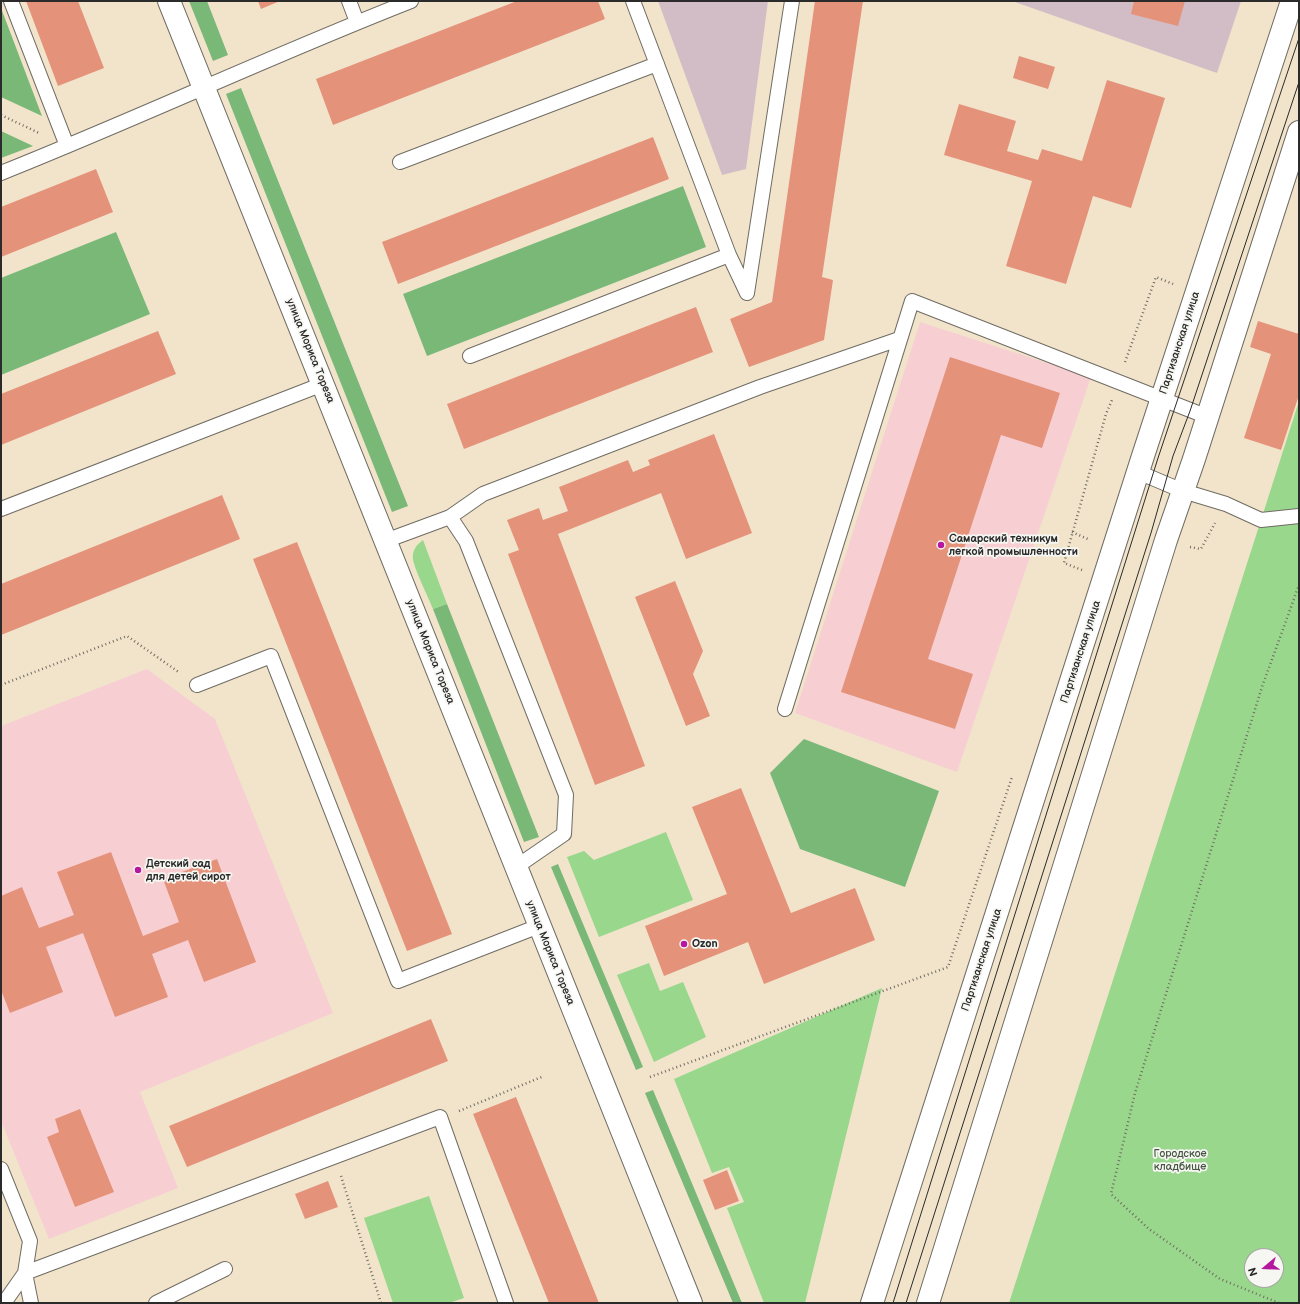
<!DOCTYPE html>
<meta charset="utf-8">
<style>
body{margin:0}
#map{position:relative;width:1300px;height:1304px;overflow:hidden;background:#f1e4cb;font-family:"Balsamiq Sans",sans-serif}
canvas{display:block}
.frame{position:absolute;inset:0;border:2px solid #2b2b2b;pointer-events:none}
.north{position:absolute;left:1244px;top:1248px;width:40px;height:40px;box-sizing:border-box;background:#f6f6f2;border:1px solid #a5a5a2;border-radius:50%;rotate:251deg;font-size:11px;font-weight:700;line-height:16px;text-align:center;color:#2b2b2b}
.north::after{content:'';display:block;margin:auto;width:14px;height:18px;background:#b5179e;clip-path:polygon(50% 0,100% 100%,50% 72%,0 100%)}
</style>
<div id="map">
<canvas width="1300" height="1304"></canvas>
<div class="frame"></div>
<div class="north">N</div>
</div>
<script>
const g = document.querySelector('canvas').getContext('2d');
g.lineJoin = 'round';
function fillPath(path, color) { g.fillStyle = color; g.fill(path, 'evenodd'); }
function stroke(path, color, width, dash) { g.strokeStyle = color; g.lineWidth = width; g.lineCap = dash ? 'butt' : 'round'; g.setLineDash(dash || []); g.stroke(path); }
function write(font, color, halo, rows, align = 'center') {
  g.font = font + ' "Balsamiq Sans",sans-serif'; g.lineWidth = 3.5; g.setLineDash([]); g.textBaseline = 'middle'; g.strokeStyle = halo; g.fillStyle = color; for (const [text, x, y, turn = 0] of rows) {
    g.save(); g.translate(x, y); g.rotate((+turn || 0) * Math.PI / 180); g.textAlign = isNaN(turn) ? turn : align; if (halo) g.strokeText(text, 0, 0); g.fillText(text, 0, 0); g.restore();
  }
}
const built = new Path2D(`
 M920,322L1091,377L957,772L795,713Z
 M147,669L215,719L333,1013L140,1092L178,1188L49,1239L1,1121V726Z`);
const industrial = new Path2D(`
 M658,1H768L746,169L722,175Z
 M1012,1H1241L1217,73Z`);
const green = new Path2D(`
 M1299,401V1303H1009L1261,520ZM1252,1256H1276V1280H1252Z
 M423,540L447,604L433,609C428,596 415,571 413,559C412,551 416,545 423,540Z
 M666,832L693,900L599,937L567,857L584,851L594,860Z
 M649,963L660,991L683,982L706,1037L654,1062L617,975Z
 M882,988L805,1303H764L727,1208L744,1202L729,1167L712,1173L674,1079Z
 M429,1196L464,1298L449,1303H393L364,1218Z`);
const forest = new Path2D(`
 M189,1H207L228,55L213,61Z
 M1,8L42,116L1,97Z
 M241,88L408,506L392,512L226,94Z
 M1,131L33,146L1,158Z
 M683,186L706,247L427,356L403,294Z
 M116,232L150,314L1,375V278Z
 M447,604L539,837L524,842L433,609Z
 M804,739L939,791L905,887L800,849L770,773Z
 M558,864L643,1067L636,1070L551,867Z
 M653,1090L742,1303H733L645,1093Z`);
const building = new Path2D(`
 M26,1H78L104,68L58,86Z
 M258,1H280L261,9Z
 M517,1H598L605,19L333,125L316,79Z
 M815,1H863L822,277L833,280L824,340L749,367L730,319L772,302Z
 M1134,1H1185L1178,26L1131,14Z
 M1019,56L1055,67L1048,89L1013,78Z
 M1107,80L1165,98L1131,208L1093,196L1066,284L1006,266L1032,181L944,155L959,104L1016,121L1007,151L1038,160L1042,149L1082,161Z
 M653,137L669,179L398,284L382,242Z
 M96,169L113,212L1,257V207Z
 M696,307L713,352L464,449L447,404Z
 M1258,321L1299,334V395L1281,450L1244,438L1271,354L1250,347Z
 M158,331L176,374L1,445V394Z
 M950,357L1060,393L1042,448L1001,435L928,659L973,674L955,729L841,692Z
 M714,434L752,533L686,559L661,493L558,534L645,766L595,785L508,554L519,550L507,520L539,508L543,520L568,511L559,487L628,460L633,472L650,465L648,460Z
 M222,495L240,539L1,635V584Z
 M297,542L452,934L407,951L253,559Z
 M675,581L703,651L693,674L710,716L686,726L635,597Z
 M741,788L791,913L855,888L875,940L764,984L748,942L664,976L645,926L727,894L692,807Z
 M111,852L143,936L179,922L163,879L217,859L256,962L204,982L188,940L152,954L168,997L115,1017L83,933L46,947L63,992L10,1013L1,990V896L22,887L39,928L74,915L57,872Z
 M431,1019L448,1061L187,1167L169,1126Z
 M516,1097L599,1303H549L473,1114Z
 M80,1109L114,1192L75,1207L47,1137L59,1132L55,1119Z
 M727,1170L739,1201L715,1210L703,1180Z
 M328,1181L338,1207L305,1219L295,1194Z`);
const path = new Path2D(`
 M1,115L39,133
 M1125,362L1156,277L1173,284
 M1072,532L1090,540
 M1190,547L1201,549L1215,523
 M1082,570L1064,563L1106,414L1112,400
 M1,685L127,636L180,673
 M650,1077L948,967L1012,777
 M459,1111L544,1076
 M341,1176L381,1303
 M1279,1303L1220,1279L1149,1229L1111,1194L1135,1093L1262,687L1299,585`);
const service = new Path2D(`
 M11,1L67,146
 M349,1L357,22
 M633,1L729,255L747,293
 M400,162L657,64
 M1,173C139,118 273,55 411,1
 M747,293L792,1
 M470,356L729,255
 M1138,472L1183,491L1226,504L1261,520L1299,516
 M1,509L323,384
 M450,517L483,494L760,387L899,339
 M385,541L450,517L466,541L566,795L564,834L516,867
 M197,685L271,656L398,981L539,926
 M785,709L912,301L1208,417
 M1,1169L30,1241L25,1273
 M25,1273L440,1117L506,1303
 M4,1303L25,1273L31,1303
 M156,1303L225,1269`);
const tertiary = new Path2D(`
 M872,1303L1143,456L1292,1
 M928,1303L1166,540L1194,459L1299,132`);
const secondary = new Path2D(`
 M169,1L691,1303`);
const tram = new Path2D(`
 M893,1303L1158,458L1299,38
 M906,1303L1151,533L1173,456L1190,411L1299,82`);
const markers = [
 [941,545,4,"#b5179e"],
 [138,870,4,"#b5179e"],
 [684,944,4,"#b5179e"]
];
const streetNames = [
 ["Партизанская улица",1180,343,-72],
 ["улица Мориса Тореза",310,351,68],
 ["улица Мориса Тореза",430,652,68],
 ["Партизанская улица",1081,652,-72],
 ["улица Мориса Тореза",550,953,68],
 ["Партизанская улица",982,960,-72]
];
const poiNames = [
 ["Самарский техникум",949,539],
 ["легкой промышленности",949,552],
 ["Детский сад",146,864],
 ["для детей сирот",146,877],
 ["Ozon",692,944]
];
const parkNames = [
 ["Городское",1180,1154],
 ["кладбище",1180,1167]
];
fillPath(built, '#f7cfd2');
fillPath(industrial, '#d2bdc6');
fillPath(green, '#98d78c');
fillPath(forest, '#7ab878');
fillPath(building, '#e5927b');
stroke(service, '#706c63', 16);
stroke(tertiary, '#706c63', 24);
stroke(secondary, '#706c63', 24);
stroke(path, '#706c63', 2.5, [1, 3]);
stroke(service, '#fff', 14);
stroke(tertiary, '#fff', 22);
stroke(secondary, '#fff', 22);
stroke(tram, '#2b2b2b', 1);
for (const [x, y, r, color] of markers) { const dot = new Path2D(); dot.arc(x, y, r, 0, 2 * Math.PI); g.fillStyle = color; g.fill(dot); stroke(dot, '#f6f6f2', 1.5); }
write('11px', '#2b2b2b', '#f6f6f2', streetNames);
write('bold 11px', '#2b2b2b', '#f6f6f2', poiNames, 'left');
write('11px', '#465643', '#f6f6f2', parkNames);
</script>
